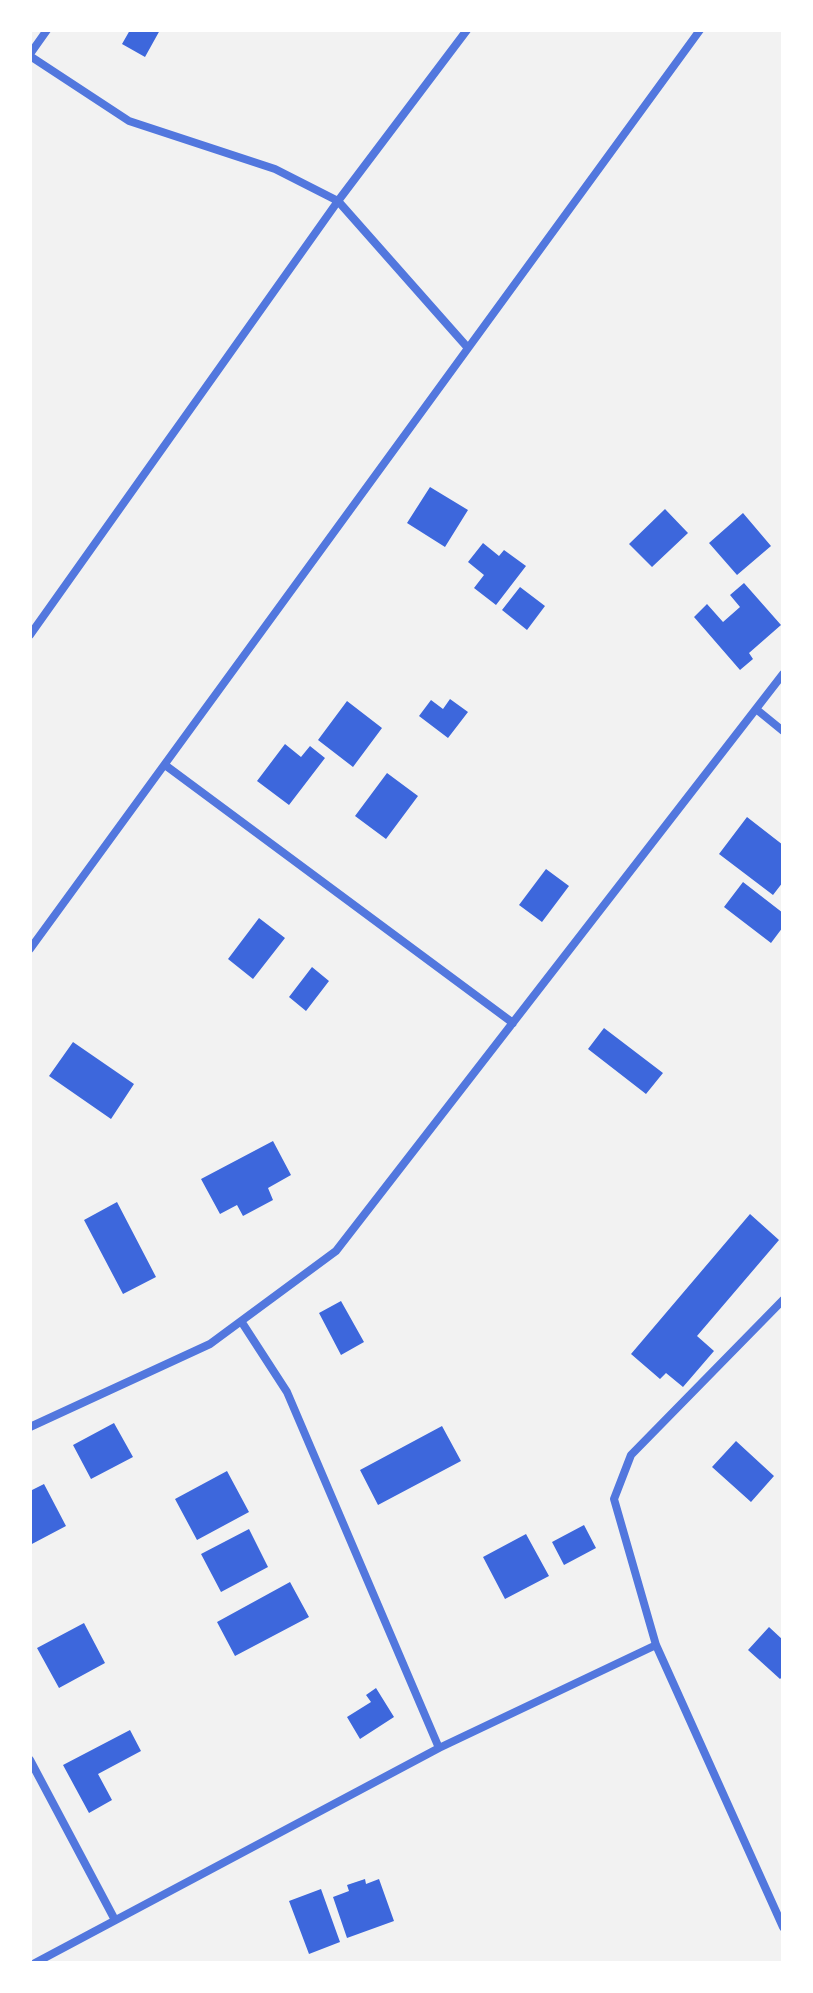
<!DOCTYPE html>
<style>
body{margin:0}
#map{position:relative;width:813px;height:1993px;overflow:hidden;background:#f2f2f2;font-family:"Work Sans",sans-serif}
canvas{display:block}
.frame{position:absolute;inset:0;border:32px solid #fff;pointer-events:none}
</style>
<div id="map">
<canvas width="813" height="1993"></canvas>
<div class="frame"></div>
</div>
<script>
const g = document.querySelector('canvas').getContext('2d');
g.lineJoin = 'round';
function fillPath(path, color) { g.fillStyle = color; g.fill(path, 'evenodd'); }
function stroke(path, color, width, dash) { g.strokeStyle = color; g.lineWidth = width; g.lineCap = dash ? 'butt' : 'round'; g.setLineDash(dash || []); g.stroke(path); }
const building = new Path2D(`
 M130,30H160L145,57L122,44Z
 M430,487L468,510L445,547L407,523Z
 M665,509L688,533L652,567L629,544Z
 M743,513L771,546L737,575L709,543Z
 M483,543L499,556L504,550L526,566L496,605L474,588L484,575L468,562Z
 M744,583L781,625L749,653L753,659L740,670L694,617L707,604L723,622L740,607L730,595Z
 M520,587L545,606L527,630L502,610Z
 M450,699L468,712L448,738L419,716L431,700L443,709Z
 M347,701L382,728L353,767L318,740Z
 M285,744L301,757L310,746L325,758L289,805L257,781Z
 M387,773L418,796L386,839L355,816Z
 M747,817L783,845V882L773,895L719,854Z
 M546,869L569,886L542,922L519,905Z
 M743,882L783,913V927L771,943L724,907Z
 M259,918L285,938L253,979L228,959Z
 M312,967L329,981L306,1011L289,997Z
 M604,1028L663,1073L646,1094L588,1049Z
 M73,1042L134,1084L111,1119L49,1076Z
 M273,1141L291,1175L268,1188L273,1200L243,1216L237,1205L220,1214L201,1179Z
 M117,1202L156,1277L123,1294L84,1220Z
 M750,1214L779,1240L697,1336L714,1351L683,1387L666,1373L660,1379L631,1354Z
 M341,1301L364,1342L341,1355L319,1313Z
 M114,1423L133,1457L91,1479L73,1445Z
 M442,1426L461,1461L378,1505L360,1470Z
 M736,1441L774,1476L751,1502L712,1467Z
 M227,1471L249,1512L197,1540L175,1499Z
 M44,1484L66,1526L30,1545V1491Z
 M584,1525L596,1548L564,1565L552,1542Z
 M249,1529L268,1567L221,1592L201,1554Z
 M526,1534L549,1576L505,1599L483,1557Z
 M290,1582L309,1617L235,1656L217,1622Z
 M84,1623L105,1663L59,1688L37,1648Z
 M769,1627L783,1640V1676L780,1679L748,1650Z
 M376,1688L394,1717L360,1739L347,1717L371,1702L366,1695Z
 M130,1730L141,1751L98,1774L112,1800L89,1813L63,1765Z
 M365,1879L366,1884L379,1879L394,1921L347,1938L333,1897L349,1891L347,1885Z
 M321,1889L340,1942L309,1954L289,1901Z`);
const minor = new Path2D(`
 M30,54L47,30
 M30,56L129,121L275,169L338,201L468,348
 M30,635L338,201L467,30
 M756,709L783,731
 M165,765L513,1023
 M30,949L700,30
 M783,1300L631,1455L614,1499L656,1645L783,1927
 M241,1321L287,1392L439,1748
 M30,1427L210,1344L336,1251L783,674
 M30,1760L115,1920
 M35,1963L439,1748L656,1645`);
fillPath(building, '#3d67dc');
stroke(minor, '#5277de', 8);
</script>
